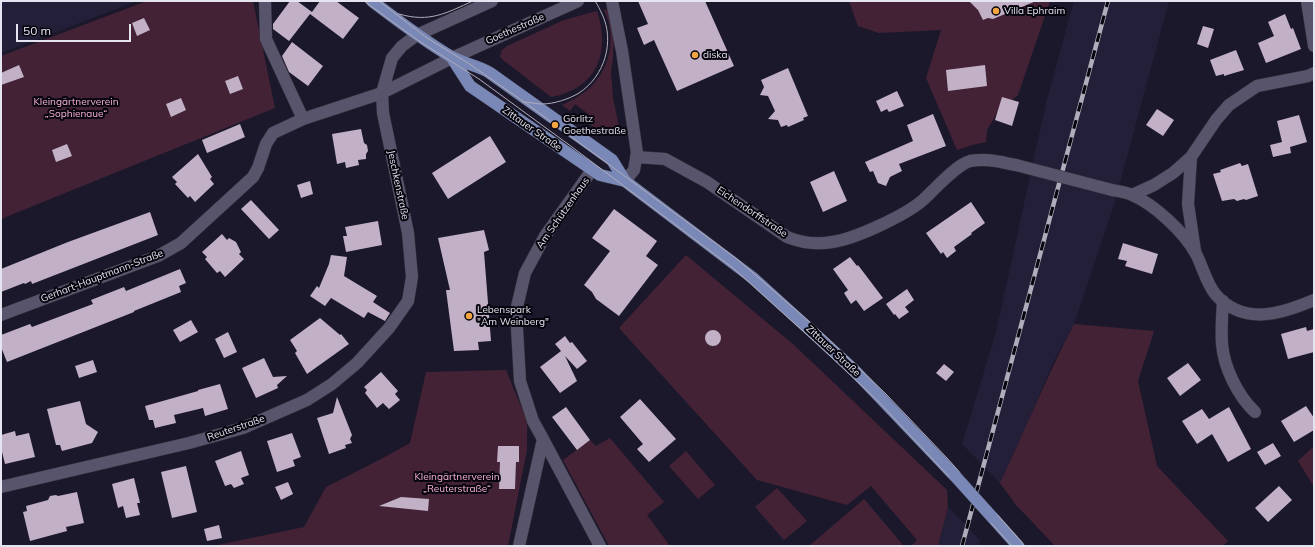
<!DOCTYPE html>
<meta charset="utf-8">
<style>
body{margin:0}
#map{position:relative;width:1315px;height:547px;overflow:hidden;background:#1c182b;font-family:Mulish,sans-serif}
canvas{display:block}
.frame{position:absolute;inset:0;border:2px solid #e5e4f1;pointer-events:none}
.scale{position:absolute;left:16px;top:24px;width:115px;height:18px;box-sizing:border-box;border:2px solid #e5e4f1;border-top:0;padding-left:5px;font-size:12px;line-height:14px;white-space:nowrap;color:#e5e4f1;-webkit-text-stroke:3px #06050d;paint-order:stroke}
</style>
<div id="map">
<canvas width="1315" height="547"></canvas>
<div class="frame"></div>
<div class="scale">50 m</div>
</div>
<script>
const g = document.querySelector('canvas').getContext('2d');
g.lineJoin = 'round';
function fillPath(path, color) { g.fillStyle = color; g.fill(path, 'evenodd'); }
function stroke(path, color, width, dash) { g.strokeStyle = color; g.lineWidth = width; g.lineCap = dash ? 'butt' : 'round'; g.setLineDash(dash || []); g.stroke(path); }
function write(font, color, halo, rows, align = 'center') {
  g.font = font + ' Mulish,sans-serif'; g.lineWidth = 4; g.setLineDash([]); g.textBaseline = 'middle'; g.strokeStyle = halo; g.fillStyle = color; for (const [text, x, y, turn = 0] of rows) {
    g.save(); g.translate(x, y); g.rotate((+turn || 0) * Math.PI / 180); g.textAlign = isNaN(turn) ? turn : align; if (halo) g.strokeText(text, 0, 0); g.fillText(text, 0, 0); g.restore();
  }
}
const built = new Path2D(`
 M1,1H137L1,53Z
 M1074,1H1169L1114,205L1074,324L1055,359L1024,431L1000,483L962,444L996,332L1046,103Z
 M948,507L980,540L979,546H938Z`);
const green = new Path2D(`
 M147,1H253L275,108L1,219V56Z
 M849,1H1050L1018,95L997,113L987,130L986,142L972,145L957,150L926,78L941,30L879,33L858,26Z
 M608,9L614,33L613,57L611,72L613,98L619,126L606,135L582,119L587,113L575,104L570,111L562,105C567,102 573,100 579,96C608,79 619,40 604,10Z
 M597,11C611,52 597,89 551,97L503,60L500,56L502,50L507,46L564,20Z
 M686,255L794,345L947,490L948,507L938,546H911L917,540L871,486L847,505L757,480L619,328Z
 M1074,324L1154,331L1138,381L1157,466L1228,541L1222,546H1055L1016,505L1000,483C1025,430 1047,376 1074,324Z
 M506,370L527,421V450L508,546H213L304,527L326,487L381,459L410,443L426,372Z
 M610,438L664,502L647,515L670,546H609L563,460L590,440L596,446Z
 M1314,446V487L1298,461Z
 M686,451L715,485L698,499L669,466Z
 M777,488L807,521L784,540L755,507Z
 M864,499L903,545L902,546H809Z`);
const building = new Path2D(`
 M290,1H297L312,12L320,1H336L359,18L343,39L310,14L289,41L273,29V24Z
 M638,1H705L734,66L677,91L654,40L644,45L637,28L648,24Z
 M969,1H1036L993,19L988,18L983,20L978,10Z
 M1285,14L1291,29L1293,28L1301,49L1266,63L1258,43L1274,36L1268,22Z
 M144,18L150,30L137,36L132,23Z
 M1203,26L1214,29L1208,48L1197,44Z
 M292,42L323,66L308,86L289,72L282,56Z
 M1236,50L1244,70L1224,76V74L1216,76L1210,60Z
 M19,65L24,77L1,85V73Z
 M985,65L987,86L948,91L946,70Z
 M788,68L808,116L803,118L804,120L788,127L787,125L781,127L778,120L768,119L775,111L768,96L760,95L764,87L761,80Z
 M238,76L243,89L230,94L225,81Z
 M897,91L904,106L889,112L887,109L881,112L876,101Z
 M1002,97L1019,102L1012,126L995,120Z
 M181,98L186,110L171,117L166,104Z
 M1157,109L1174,120L1163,136L1146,125Z
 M933,114L946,146L899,164L902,171L890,177L886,186L878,183L873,171L870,172L865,162L913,141L907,125Z
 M1299,115L1307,142L1290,147L1291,153L1273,157L1270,145L1282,142L1277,121Z
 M240,124L245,137L207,153L202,140Z
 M361,129L364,143L367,145L368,151L366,154V159L358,160L359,165L346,168L345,162L337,164L332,134Z
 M490,136L506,162L448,199L432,173Z
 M67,144L72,156L56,162L52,150Z
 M198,154L212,177L210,179L214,184L195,202L190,196L188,198L175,184L177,182L172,177Z
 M1240,163L1242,166L1248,164L1258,196L1246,200L1244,199L1237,201L1234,199L1222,201L1213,174L1221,172L1220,170Z
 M834,171L847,201L823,212L810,182Z
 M310,181L313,194L301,198L297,185Z
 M251,200L279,230L269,239L241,209Z
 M971,202L985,223L971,233L972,234L954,247L956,251L947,258L943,252L941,254L926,233Z
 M614,209L657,241L646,256L658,265L619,316L596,299L592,292L584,285L610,251L592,238Z
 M150,212L158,235L32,284L31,281L25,284L24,283L1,292V269L68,242Z
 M378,221L382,245L346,252L343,236H347L345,227Z
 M484,230L489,250L484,252L491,341L478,342L479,350L454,351L446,290H450L438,238Z
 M222,234L227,240L229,238L236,242L241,252L239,254L244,259L225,277L220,271L217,273L205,259L207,257L202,252Z
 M1123,243L1158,254L1152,274L1125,266L1127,261L1118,259Z
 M331,255L347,257L344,276L377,296L373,302L390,313L385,321L368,312L364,318L331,298L325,306L310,296L317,286L319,288L329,264Z
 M850,257L857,266L858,265L883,298L864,311L856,300L851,304L844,293L848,290L833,269Z
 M180,269L186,283L179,286L181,292L134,311V312L7,362L1,347V335L30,324L32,327L93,304L91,300L124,287L126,291Z
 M907,289L914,300L905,307L909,312L899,319L895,314L894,315L886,304Z
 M320,318L340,335L341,334L349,344L307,374L295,353L297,351L290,340Z
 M191,320L198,332L180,342L173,330Z
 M1306,327L1307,331L1314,329V352L1288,359L1281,334Z
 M705 338a8 8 0 1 1 16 0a8 8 0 1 1-16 0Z
 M228,332L237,352L224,358L215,339Z
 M565,336L570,343L572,342L587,361L577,369L565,356L577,381L560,393L540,367L561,351L555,344Z
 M264,358L273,377L287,376L277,385L278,388L256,398L242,368Z
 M93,360L97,372L79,378L75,366Z
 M1188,363L1201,380L1180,396L1167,378Z
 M944,364L954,372L946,381L936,373Z
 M381,372L398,391L395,394L400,400L389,409L383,403L377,408L365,393L367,390L364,387Z
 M220,384L228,409L205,416L203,408L174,415L176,423L155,428L153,420H149L145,406L198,391V390Z
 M337,397L352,435L350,439L352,443L345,445L346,448L329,454L317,418L333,413Z
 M640,399L676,439L649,462L637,449L643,444L620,417Z
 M80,401L86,424L98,432L92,443L62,451L60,445H56L47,409Z
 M1306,406L1314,418V430L1294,442L1281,421Z
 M566,407L590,440L577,450L552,417Z
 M1229,407L1251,449L1228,462L1212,434L1197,444L1182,421L1202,409L1209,419Z
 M15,431L16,436L29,433L35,457L5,464L1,448V435Z
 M292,433L301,457L293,460L295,466L277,472L267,441Z
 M1273,443L1281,456L1265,465L1257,452Z
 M498,446H519V462H516L515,489H499L500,462H497Z
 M241,451L249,475L241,478L244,484L234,488L231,484L225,486L215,461Z
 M186,466L197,512L172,518L161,472Z
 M134,478L140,503H137L140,515L126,518L123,506L118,508L112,484Z
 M288,482L293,494L281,500L275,487Z
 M1279,486L1292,500L1268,522L1255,508Z
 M77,492L84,523L66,527L67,531L30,541L23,512L27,511L26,506L48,500L50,496L56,495L58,496Z
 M401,497L429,499L428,511L379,506Z
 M219,525L222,538L207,541L204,529Z`);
const minor = new Path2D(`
 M265,1L266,39L303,119
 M612,1L622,51L637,153L634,170L625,181
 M1307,1L1314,46
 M636,157L665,159L707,182L787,237C802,243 816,245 832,242C855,239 906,215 923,200C935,189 956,165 970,161C986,158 1000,162 1016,165
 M1191,157L1188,204L1195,251
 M1112,190C1118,191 1126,192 1132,195C1154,204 1185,233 1196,254C1203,267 1206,283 1216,295C1244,326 1281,314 1314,300
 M1132,195L1154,185L1173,173L1191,157L1216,120L1229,105L1257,86L1308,76L1314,73
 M1223,301C1222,315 1221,330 1222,344C1224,368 1238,396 1255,412
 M1,315L158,256L181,243L253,177L258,168L266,144L273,133L303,119L382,93L452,58L578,1
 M543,439L600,546
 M1,487L189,443L243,428L307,400L332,384L357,363L389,328L408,301L412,277L408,233L383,113L382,93L392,58L402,46L417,35L492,1
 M519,546L543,439L533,421L520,381L516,311L525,273L545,236L592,170`);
const major = new Path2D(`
 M372,1C397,20 423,40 450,56C463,64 478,65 490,73L612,160L625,181
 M452,58L470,86L600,175L625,181L753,278L853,369L955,476
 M992,517L1018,546`);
const tram = new Path2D(`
 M364,1L419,41L479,79L572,147L733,268L813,340L879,402L954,482L1012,546
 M379,1L427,38L468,63L523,101L737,259L820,331L886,394L947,458L1025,546
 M399,14C430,23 446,13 473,1
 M523,102C529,102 536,104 542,104C554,104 569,99 579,93C605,76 615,41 602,14C600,10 598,5 595,1`);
const rail = new Path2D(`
 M962,546L1108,1`);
const minorBridge = new Path2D(`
 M1016,165L1112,190`);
const majorBridge = new Path2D(`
 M955,476L992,517`);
const markers = [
 [996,11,4,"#f3a443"],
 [695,55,4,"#f3a443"],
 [555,125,4,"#f3a443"],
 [469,316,4,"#f3a443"]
];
const poiNames = [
 ["Villa Ephraim",1004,11],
 ["diska",703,55],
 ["Görlitz",563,119],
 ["Goethestraße",563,131],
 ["Lebenspark",477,310],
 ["\"Am Weinberg\"",477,322]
];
const streetNames = [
 ["Goethestraße",515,29,-24],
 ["Zittauer Straße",532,129,35],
 ["Jeschkenstraße",398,185,78],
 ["Eichendorffstraße",752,212,34],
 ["Am Schützenhaus",563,213,-55],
 ["Gerhart-Hauptmann-Straße",102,276,-21],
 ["Zittauer Straße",833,351,43],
 ["Reuterstraße",236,428,-19]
];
const parkNames = [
 ["Kleingärtnerverein",76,102],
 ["„Sophienaue“",76,114],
 ["Kleingärtnerverein",457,477],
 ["„Reuterstraße“",457,489]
];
fillPath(built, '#241f38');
fillPath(green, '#432235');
fillPath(building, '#c1b0c6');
stroke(minor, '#33313f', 13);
stroke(major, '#33313f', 13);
stroke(minor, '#58546b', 12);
stroke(major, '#7988b6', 12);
stroke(tram, '#afadbb', 1);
stroke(rail, '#afadbb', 4.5);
stroke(rail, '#06050d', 3, [9]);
stroke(minorBridge, '#33313f', 13, []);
stroke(majorBridge, '#33313f', 13, []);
stroke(minorBridge, '#58546b', 12);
stroke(majorBridge, '#7988b6', 12);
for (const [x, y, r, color] of markers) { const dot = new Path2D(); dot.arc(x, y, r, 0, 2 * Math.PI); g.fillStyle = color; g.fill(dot); stroke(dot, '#06050d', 1.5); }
write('10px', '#e5e4f1', '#06050d', poiNames, 'left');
write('10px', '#e5e4f1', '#06050d', streetNames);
write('10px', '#fdb4da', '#06050d', parkNames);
</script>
